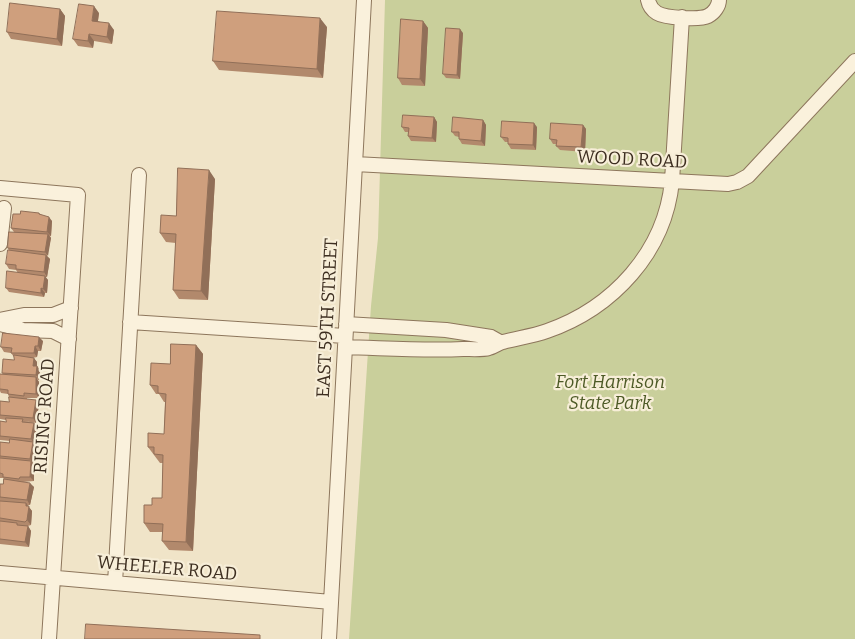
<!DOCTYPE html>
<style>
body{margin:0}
canvas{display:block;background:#f0e4c8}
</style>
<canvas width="855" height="639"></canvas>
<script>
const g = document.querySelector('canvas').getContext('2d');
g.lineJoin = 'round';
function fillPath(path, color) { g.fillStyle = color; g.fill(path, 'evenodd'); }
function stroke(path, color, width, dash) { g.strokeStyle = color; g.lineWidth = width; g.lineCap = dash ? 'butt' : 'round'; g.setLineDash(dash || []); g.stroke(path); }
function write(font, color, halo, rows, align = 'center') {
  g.font = font + ' Bitter,serif'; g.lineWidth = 4.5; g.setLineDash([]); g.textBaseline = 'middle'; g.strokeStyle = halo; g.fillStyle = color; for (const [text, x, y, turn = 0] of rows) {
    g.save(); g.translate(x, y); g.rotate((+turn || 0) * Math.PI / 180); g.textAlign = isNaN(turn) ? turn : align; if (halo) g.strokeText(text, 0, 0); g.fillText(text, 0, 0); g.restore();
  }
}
const green = new Path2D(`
 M385,0H855V639H349L371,306L378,238Z`);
const minor = new Path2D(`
 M648,0C649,5 652,10 657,13C665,18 700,20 708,16C714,13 719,6 719,0
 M355,164L728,184L737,182L748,176L855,61
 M0,188L78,195L49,639
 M0,244L4,208
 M0,320L24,315H53L71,308
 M130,322L345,336
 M0,324L23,330L53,331L69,339
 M346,324L446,330L491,337L500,342
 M345,347C384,348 424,351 463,349C471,349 482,350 489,348C494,347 498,343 503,342C518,338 533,336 547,331C613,308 665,252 672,181L682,17
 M0,573L331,602
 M115,583L139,175
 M329,639L364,0`);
const wall = new Path2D(`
 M60,9L65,16L62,46L11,39L7,32Z
 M99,13L98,21L114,30L112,44L94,41L93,48L78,46L73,39Z
 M423,21L428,28L425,86L402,85L398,78Z
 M327,27L323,78L219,70L213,61Z
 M463,33L460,79L446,78L443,74Z
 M434,117L437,122L436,142L411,141L408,136V132H405L402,127Z
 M483,120L486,125L485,146L462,144L459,139V137L455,136L452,132Z
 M583,125L586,129L585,152L560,150L556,146V144H553L550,139Z
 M537,127L536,150L511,149L508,144V142H505L501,137Z
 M215,179L208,300L179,299L173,290L176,243L166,242L160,233L176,216Z
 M39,213L40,214L52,221L51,236H50L51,238L47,256L50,259L47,277H45L48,280L47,293H45L44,297L9,292L6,288L18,273L16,270L9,269L6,264L9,251L8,248L14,232L11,228L20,214Z
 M43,341L41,351H38L37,357L33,358L37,362V366L40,370L39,380L37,379L39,382V398H27V399L39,405L36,423L24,421L34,423L37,428L34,443L36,446L33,464L32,463L34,466V481L23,482L34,487L30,505H27L32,511L31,525L28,526L31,531L29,547L0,544V484H3L4,479L3,478H0V442L9,443L10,441L0,440V421L6,422V420L0,419V401L9,402V397L8,394L1,393L0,391V374H3L2,373L14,360V357L11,353L4,352L1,347Z
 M196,345L203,354L193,551L169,550L162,541L163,532H150L144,523L152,505L162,498L163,463H160L148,447L164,434L165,402H164L159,394H156L150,385L170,364Z`);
const shadedWall = new Path2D(`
 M94,6L99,13L97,27L92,21Z
 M60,9L65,16L62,46L57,39Z
 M320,18L327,27L323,78L317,69Z
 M423,21L428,28L425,86L420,79Z
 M109,23L114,30L112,44L107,37Z
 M460,29L463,33L460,79L457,75Z
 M89,34L94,41L93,48L88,41Z
 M434,117L437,122L436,142L432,138Z
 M483,120L486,125L485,146L481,141Z
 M534,123L537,127L536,150L533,145Z
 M583,125L586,129L585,152L581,147Z
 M209,170L215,179L208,300L201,291Z
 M49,217L52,221L51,236L47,232Z
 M48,234L51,238L48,256L45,252Z
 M46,255L50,259L47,277L44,272Z
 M45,276L48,280L47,293L43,289Z
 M41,288L45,293L44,297L41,293Z
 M39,337L43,341L41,351L38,346Z
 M196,345L203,354L193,551L186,542Z
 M35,346L38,351L37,357L34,353Z
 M34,358L37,362V366L40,370L39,380L36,375L33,366Z
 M36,377L39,382V398L36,394Z
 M36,400L39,405L36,423L33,418Z
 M34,423L37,428L34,443L36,446L33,464L30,459L33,442L31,439Z
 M31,461L34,466V481L30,477Z
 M30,483L34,487L30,505L27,500Z
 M26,503L32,511L31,525L27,520Z
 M28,526L31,531L29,547L25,542Z`);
const building = new Path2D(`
 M10,3L60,9L57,39L7,32Z
 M79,4L94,6L92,21L109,23L107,37L89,34L88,41L73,39Z
 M217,11L320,18L317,69L213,61Z
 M401,19L423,21L420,79L398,78Z
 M446,28L460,29L457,75L443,74Z
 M403,115L434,117L432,138L408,136L409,128L402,127Z
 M453,117L483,120L481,141L459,139V132H452Z
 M502,121L534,123L533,145L508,144V138L501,137Z
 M551,123L583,125L581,147L556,146L557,140L550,139Z
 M178,168L209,170L201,291L173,290L176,234L160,233L161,215L176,216Z
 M21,211L39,213V214L49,217L47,232L11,228L13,214H20Z
 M9,232L48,234L45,252L8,248Z
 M8,250L46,255L44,272L16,269V265L6,264Z
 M7,271L45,276L43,289L41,288V293L6,288Z
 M3,333L39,337L38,346H35L34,353H11L12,348L1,347Z
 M171,344L196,345L186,542L162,541L163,524L144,523V505H152V498H162L163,455L154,454V447H148V433L164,434L166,394L158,393V386L150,385L151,363L170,364Z
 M14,355L34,358L33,366H37L36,375L2,373L3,359L14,360Z
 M0,374L36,377V394L24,393V396L8,394V390L0,389Z
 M9,397L36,400L33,418L0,415V401L9,402Z
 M6,418L23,419L22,422L34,423L31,439L0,436V421L6,422Z
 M10,439L33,442L30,459L0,456V442L9,443Z
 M0,458L31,461L30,477H20L19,479L3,477V474L0,473Z
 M4,479L30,483L27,500L0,497V484H3Z
 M0,501L26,503V506H29L27,520L25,522L0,518Z
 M0,521L17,523V525L28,526L25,542L0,539Z
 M86,624L260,635V639H85Z`);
const streetNames = [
 ["WOOD ROAD",632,160,3],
 ["EAST 59TH STREET",328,318,-87],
 ["RISING ROAD",45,416,-86],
 ["WHEELER ROAD",167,569,5]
];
const parkNames = [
 ["Fort Harrison",610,383],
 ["State Park",610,404]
];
fillPath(green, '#c9cf9b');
stroke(minor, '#8d765c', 16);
stroke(minor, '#faf1dc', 14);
fillPath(wall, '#b2896c');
fillPath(shadedWall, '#916f58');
fillPath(building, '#cf9f7d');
stroke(building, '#916f58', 1);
write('18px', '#3d2e20', '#f7eed8', streetNames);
write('italic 18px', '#4d5a26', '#f7eed8', parkNames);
</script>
